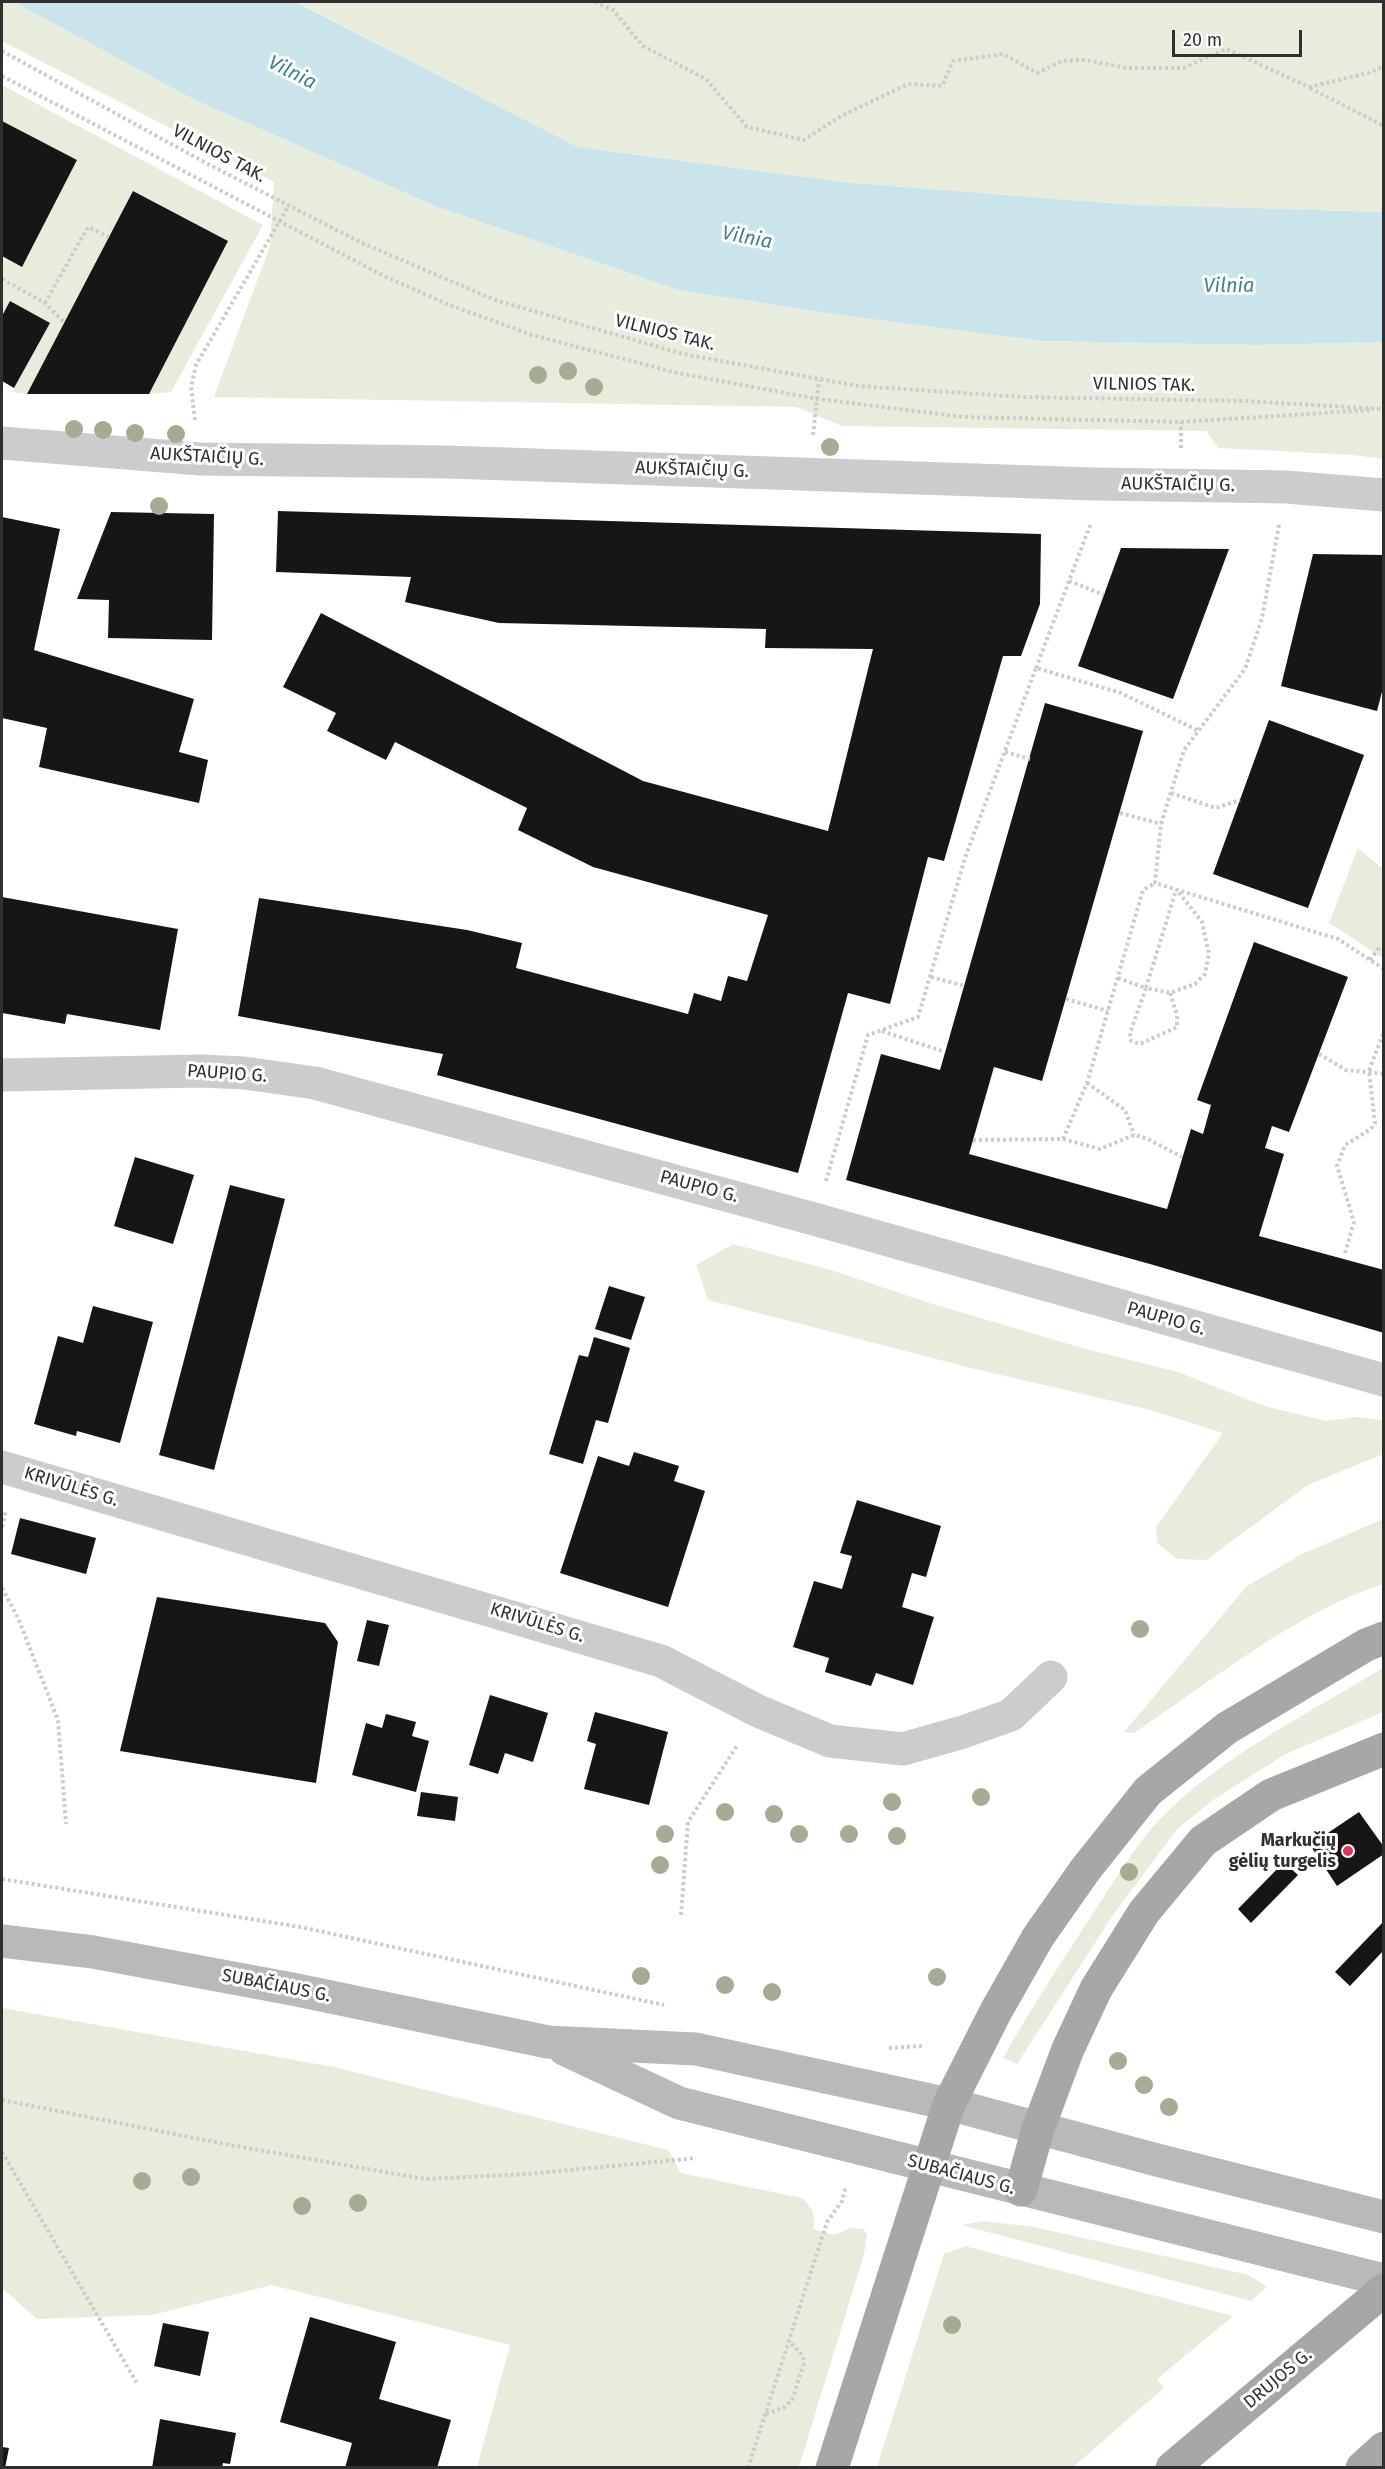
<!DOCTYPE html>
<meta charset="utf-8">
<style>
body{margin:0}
#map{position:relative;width:1385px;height:2469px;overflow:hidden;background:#fff;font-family:"Fira Sans",sans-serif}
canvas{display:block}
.frame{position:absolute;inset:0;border:3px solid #2f2f2f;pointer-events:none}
.scale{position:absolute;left:1172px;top:30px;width:130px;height:27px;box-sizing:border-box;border:3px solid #2f2f2f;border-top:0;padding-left:8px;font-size:18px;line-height:21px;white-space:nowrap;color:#2f2f2f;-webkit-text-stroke:4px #fff;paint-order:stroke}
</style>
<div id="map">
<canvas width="1385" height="2469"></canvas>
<div class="frame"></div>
<div class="scale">20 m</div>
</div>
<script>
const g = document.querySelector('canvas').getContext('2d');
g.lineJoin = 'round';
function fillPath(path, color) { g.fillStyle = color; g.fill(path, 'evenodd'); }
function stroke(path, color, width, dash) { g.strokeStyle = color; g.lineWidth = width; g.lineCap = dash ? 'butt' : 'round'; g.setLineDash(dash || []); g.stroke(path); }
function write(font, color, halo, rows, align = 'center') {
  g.font = font + ' "Fira Sans",sans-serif'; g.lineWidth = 6; g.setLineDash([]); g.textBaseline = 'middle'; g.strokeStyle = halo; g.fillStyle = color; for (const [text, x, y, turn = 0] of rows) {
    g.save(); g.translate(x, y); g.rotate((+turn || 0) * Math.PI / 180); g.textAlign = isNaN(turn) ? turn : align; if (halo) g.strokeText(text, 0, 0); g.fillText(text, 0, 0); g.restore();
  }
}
const green = new Path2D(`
 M2,2H14L193,99L435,206L678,290L847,316L1042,341L1257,345L1383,342V459L1353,455L1218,448L1206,431L842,426L796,407L214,397L270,246L274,182L2,41Z
 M297,2H1383V212L1121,204L843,182L578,147Z
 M2,85L263,225L171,392L149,394L228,241L133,191L27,394L12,392L49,323L10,301L2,316V256L22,267L77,160L2,121Z
 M1358,848L1383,869V958L1329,923Z
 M733,1244L831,1270L926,1302L1086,1349L1178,1372L1264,1406L1326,1421L1356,1417L1383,1420V1449L1381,1455L1308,1485L1206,1560L1177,1559L1157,1543L1156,1527L1223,1433L1147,1409L975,1369L708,1300L696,1265Z
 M1383,1519V1584C1294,1613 1212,1681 1134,1733L1124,1732L1247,1586L1302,1554Z
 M1383,1668V1712L1286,1754L1216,1798L1177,1829L1113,1915L1017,2064L1003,2058C1032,2006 1065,1957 1097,1907C1117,1877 1136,1844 1161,1818C1219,1758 1312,1711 1383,1668Z
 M2,2008L334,2067L668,2150L681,2173L802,2198C813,2209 816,2215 813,2229L834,2235L850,2228L863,2229L867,2234L864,2254L799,2467H477L510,2345L272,2285L152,2315L37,2319L2,2288Z
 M984,2221L1034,2227L1249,2275L1267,2287L1251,2301L961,2225Z
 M965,2246L1233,2316L1157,2379L1164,2388L1073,2467H877L944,2254Z`);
const water = new Path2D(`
 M14,2H296L578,147L843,182L1121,204L1383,212V342L1257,345L1042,341L847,316L678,290L435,206L193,99Z`);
const building = new Path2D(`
 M2,121L77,160L22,267L2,256Z
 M133,191L228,241L149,394H27Z
 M10,301L50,323L14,388L2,381V316Z
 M278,511L1041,534L1040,604L1021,656H1003L944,861L928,857L890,1004L848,993L798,1173L437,1075L443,1054L238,1016L259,898L467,930L522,943L516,968L688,1014L694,993L721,1001L728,976L747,981L768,915L593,867L518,830L527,808L395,742L386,760L327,731L336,713L283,687L321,613L643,781L828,831L873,649L765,648L766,629L499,623L405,602L411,577L276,572Z
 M111,512L214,514L212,640L108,638L109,600L77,599Z
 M2,517L60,529L34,650L194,699L179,752L208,760L199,803L39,767L47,728L2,718Z
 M1121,548L1229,549L1173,699L1078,666Z
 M1313,554L1384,555V684L1377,711L1281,686Z
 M1045,703L1143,731L1042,1081L994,1067L969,1154L1167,1209L1191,1129L1203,1134L1211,1105L1197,1100L1254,942L1348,977L1289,1132L1272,1126L1265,1148L1284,1154L1259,1236L1384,1270V1333L1150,1264L846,1180L881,1054L940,1070Z
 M1269,720L1364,755L1308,908L1213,874Z
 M2,897L178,929L160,1030L67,1014L65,1024L2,1013Z
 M135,1157L194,1175L173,1244L114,1226Z
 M230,1185L285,1199L214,1470L159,1455Z
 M609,1286L645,1297L631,1340L595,1329Z
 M93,1306L153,1322L120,1443L77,1431L76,1436L34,1424L58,1336L83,1343Z
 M594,1337L630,1348L608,1423L596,1420L583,1464L549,1454L579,1355L588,1357Z
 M634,1452L679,1466L674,1481L705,1491L668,1607L560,1573L598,1456L629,1466Z
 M857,1500L941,1526L926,1577L912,1573L902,1607L934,1617L913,1685L876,1673L871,1686L825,1672L829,1658L793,1647L814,1581L842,1589L852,1556L840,1553Z
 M20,1518L96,1538L86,1574L11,1554Z
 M157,1597L325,1623L338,1642L316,1783L120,1751Z
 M367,1620L389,1625L379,1666L357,1661Z
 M490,1695L548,1713L533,1762L505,1753L498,1774L469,1765Z
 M595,1712L668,1732L649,1805L584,1789L596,1744L587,1741Z
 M386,1714L416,1722L412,1736L429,1741L416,1792L352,1775L366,1723L382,1728Z
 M421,1792L458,1797L455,1821L417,1816Z
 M1359,1812L1384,1847V1854L1337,1886L1310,1845Z
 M1284,1862L1298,1875L1251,1923L1238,1909Z
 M1384,1921V1950L1350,1986L1335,1972Z
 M310,2317L396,2342L379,2399L451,2420L437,2468H345L352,2443L280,2422Z
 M163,2323L209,2332L200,2376L154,2366Z
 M160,2419L236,2433L230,2464L223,2463L222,2468H152Z
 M2,2447L9,2448L5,2468H2Z`);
const path = new Path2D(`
 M595,2L613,10L643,46L706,79L747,127L804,140L841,116L908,84L942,86L953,61L1003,54L1037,73L1062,61L1084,60L1127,68H1183L1226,49L1309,87L1372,72L1384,65
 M2,51L204,162L362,243L495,300L683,354L858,386L1023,397L1245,401L1384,409
 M2,76L384,276L447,304L532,335L677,373L818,399L963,417L1181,422L1371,410
 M1310,88L1384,126
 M2,279L45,303L64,322
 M45,303L88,227L109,237
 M195,420L191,387L196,365L289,205
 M813,435L819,380
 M1181,448V422
 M1279,525L1262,618L1245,669L1184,750L1161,824L1155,883L1338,939L1384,969
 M1069,581L1104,595
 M1036,668L1091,523
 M1005,752L1030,759
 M1171,793L1216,808L1240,800
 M1120,813L1161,824
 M1370,960L1379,948
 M931,977L965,986
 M1118,978L1146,988L1176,890
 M1170,993L1177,1015V1027L1140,1044L1131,1041L1130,1033L1146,988L1170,993L1195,984L1205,974L1209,954L1202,922L1177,890
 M1066,999L1108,1011
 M882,1031L945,1052
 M1319,1054L1346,1070L1384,1074
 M1087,1083L1125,1110L1134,1135
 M1063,1139L1100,1149L1134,1135L1148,1139L1182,1157
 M973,1140L1063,1139L1087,1083L1143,890L1155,883
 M826,1181L868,1035L918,1017L966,855L1036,668L1121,693L1199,731
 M1345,1253L1354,1222L1337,1166L1345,1145L1371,1129L1375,1123L1369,1071L1384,1031
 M2,1527L6,1510
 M2,1588L18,1618L58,1720L66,1824
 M2,1879L300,1927L664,2005
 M681,1915L688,1822L738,1744
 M889,2048L922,2046
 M2,2100L230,2145L425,2179L528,2174L696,2158
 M2,2152L138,2385
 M766,2414L785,2407L792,2400L804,2363L803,2356L789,2341
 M748,2468L827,2222L842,2201L846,2186`);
const minor = new Path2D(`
 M2,443L200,459L448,462L1094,484L1286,487L1384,495
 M2,1075L201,1071L244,1073L315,1083L814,1219L1384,1380
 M2,1467L661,1661L758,1711L830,1741L903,1749L963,1732L1011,1715L1051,1677`);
const secondary = new Path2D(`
 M2,1941L93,1952L292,1989L548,2042L696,2049L949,2104L1157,2160L1384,2217
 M564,2049L679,2103L1384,2280`);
const primary = new Path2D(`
 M1021,2190L1038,2129L1068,2049L1096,1989L1144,1912L1203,1841L1271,1795L1384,1749
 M832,2468L949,2104L996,2011L1038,1937L1085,1870L1148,1791L1227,1728L1366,1645L1384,1638
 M1172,2468L1384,2290
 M1362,2468L1384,2448`);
const trees = [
 [568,371],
 [538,375],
 [594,387],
 [74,429],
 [103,430],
 [135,433],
 [176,434],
 [830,447],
 [159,506],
 [1140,1629],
 [981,1797],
 [892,1802],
 [725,1812],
 [774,1814],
 [665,1834],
 [799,1834],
 [849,1834],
 [897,1836],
 [660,1865],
 [1129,1872],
 [641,1976],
 [937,1977],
 [725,1985],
 [772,1992],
 [1118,2061],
 [1144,2085],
 [1169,2107],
 [191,2177],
 [142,2181],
 [358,2203],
 [302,2206],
 [952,2325]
];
const markers = [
 [1348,1851,6,"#e33461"]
];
const streetNames = [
 ["VILNIOS TAK.",219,154,28],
 ["VILNIOS TAK.",665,333,14],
 ["VILNIOS TAK.",1144,385,1],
 ["AUKŠTAIČIŲ G.",207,457,3],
 ["AUKŠTAIČIŲ G.",692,470,2],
 ["AUKŠTAIČIŲ G.",1178,485,1],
 ["PAUPIO G.",227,1074,4],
 ["PAUPIO G.",699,1187,15],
 ["PAUPIO G.",1166,1319,16],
 ["KRIVŪLĖS G.",71,1487,17],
 ["KRIVŪLĖS G.",537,1623,17],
 ["SUBAČIAUS G.",276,1986,11],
 ["SUBAČIAUS G.",961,2175,15],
 ["DRUJOS G.",1278,2379,-40]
];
const poiNames = [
 ["Markučių",1336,1841],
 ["gėlių turgelis",1336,1862]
];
const waterNames = [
 ["Vilnia",292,73,27],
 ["Vilnia",747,238,11],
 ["Vilnia",1229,286]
];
fillPath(green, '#e8ecdd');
fillPath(water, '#c9e4eb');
fillPath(building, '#161616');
stroke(path, '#ccc', 4, [3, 3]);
stroke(minor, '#ccc', 33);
stroke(secondary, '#b9b9b9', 33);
stroke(primary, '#a7a7a7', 33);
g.fillStyle = '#a4ad94';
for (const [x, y] of trees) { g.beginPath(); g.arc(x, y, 9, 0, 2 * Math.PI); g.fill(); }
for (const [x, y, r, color] of markers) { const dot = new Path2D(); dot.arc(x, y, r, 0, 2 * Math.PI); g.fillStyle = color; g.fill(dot); stroke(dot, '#fff', 2); }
write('18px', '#2f2f2f', '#fff', streetNames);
write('bold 18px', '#2f2f2f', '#fff', poiNames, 'right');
write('italic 20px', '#3e7f90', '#fff', waterNames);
</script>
